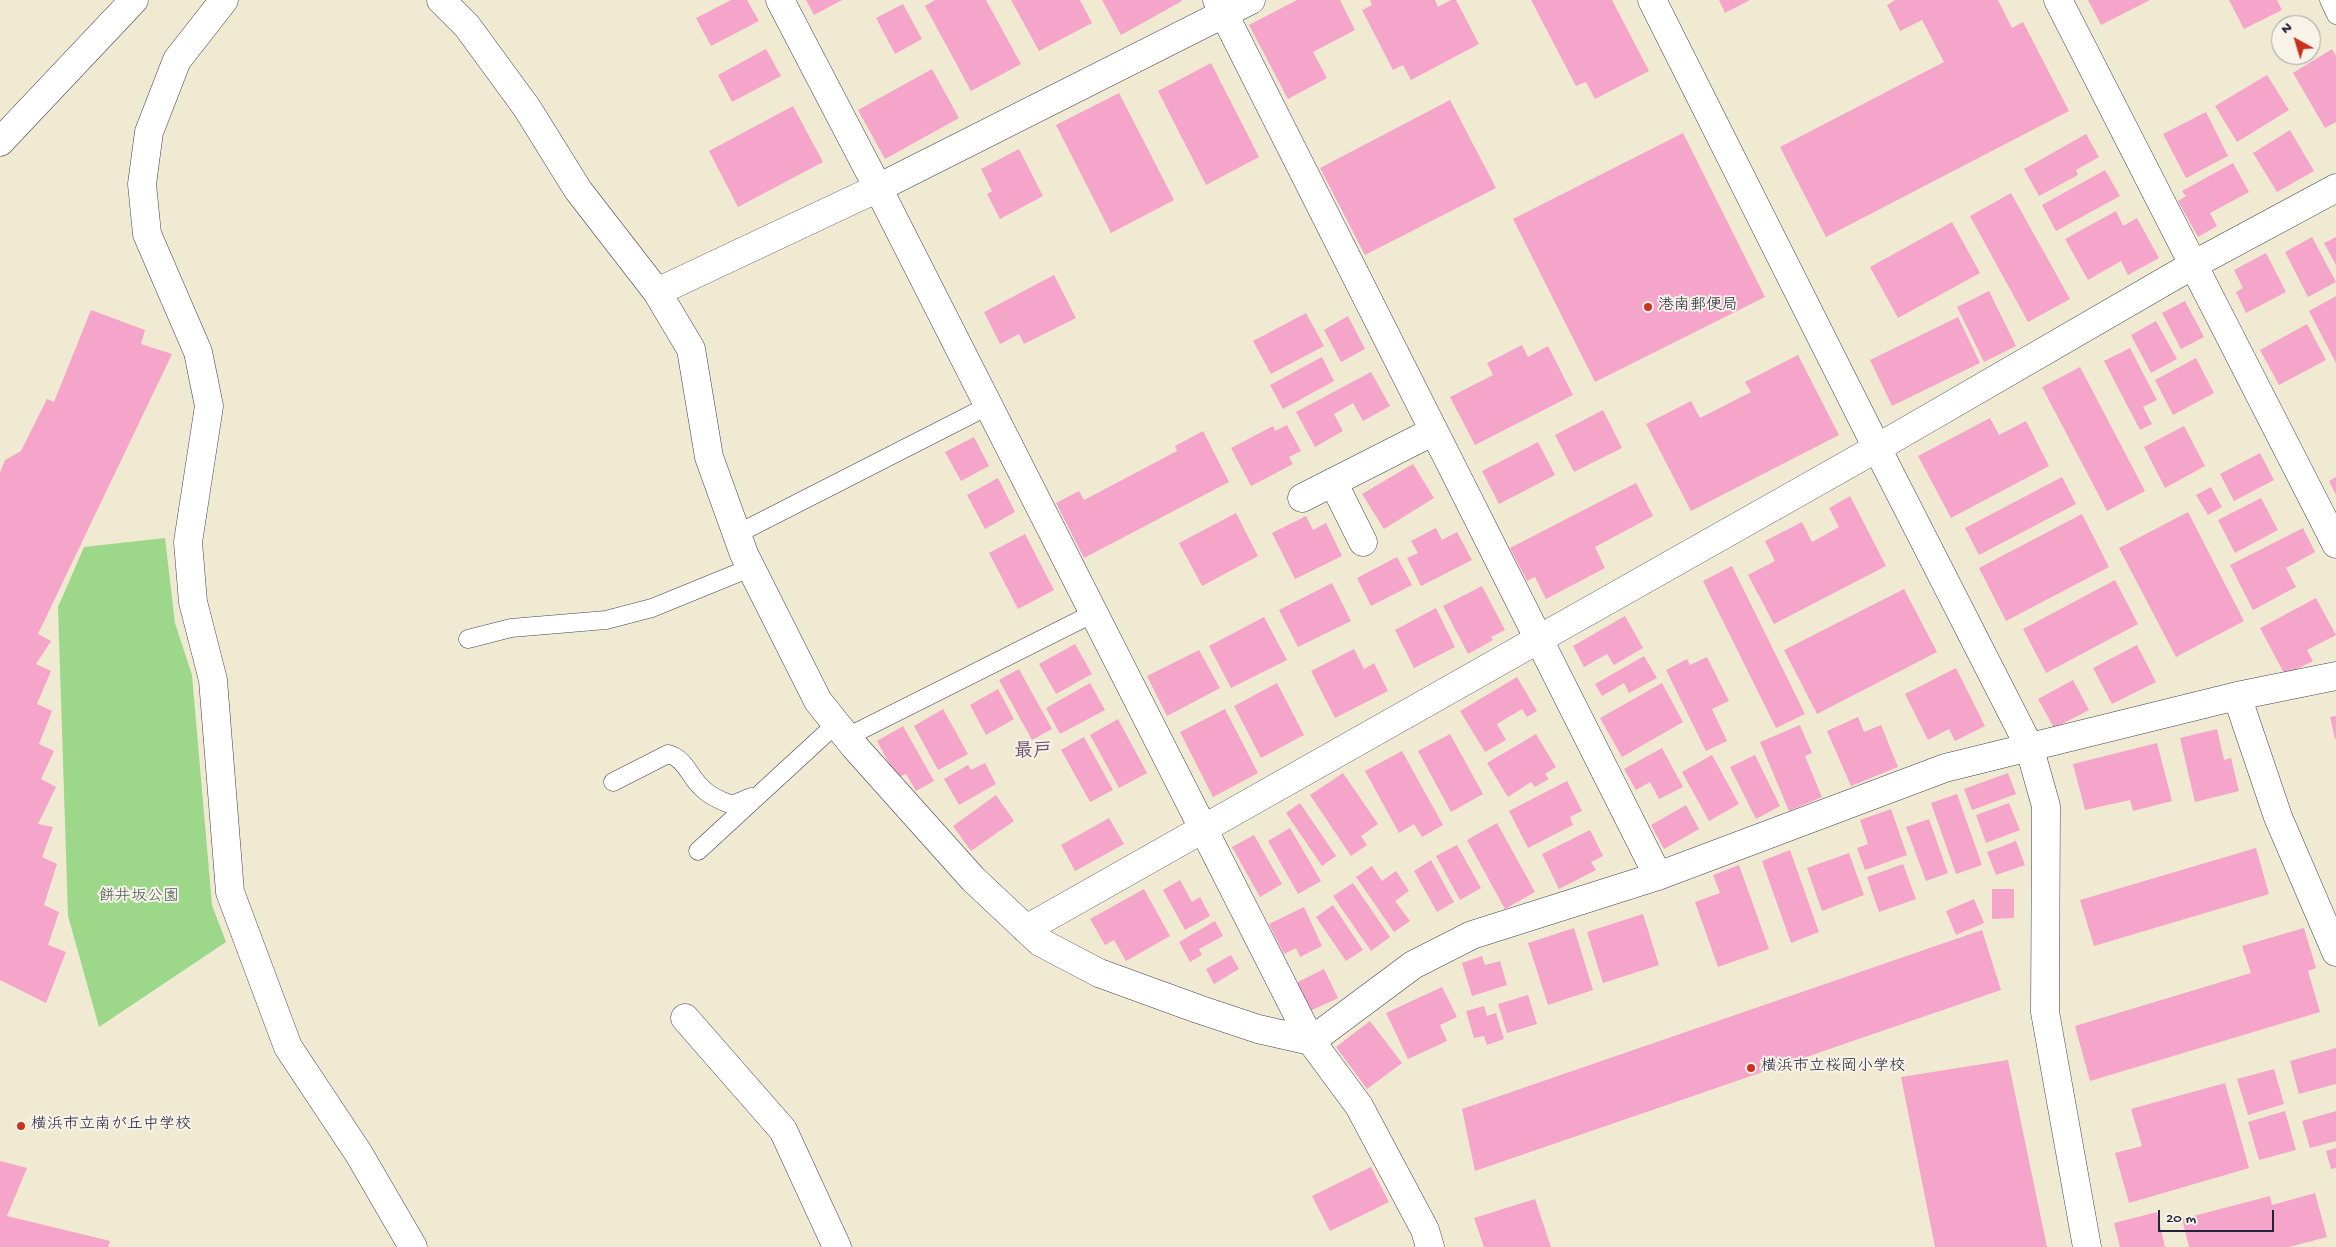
<!DOCTYPE html>
<meta charset="utf-8">
<style>
body{margin:0}
#map{position:relative;width:2336px;height:1247px;overflow:hidden;background:#f1ead3;font-family:"Gochi Hand",sans-serif}
canvas{display:block}
.north{position:absolute;left:2271px;top:15px;width:50px;height:50px;box-sizing:border-box;background:#f7f3e8;border:1px solid #a29fa3;border-radius:50%;rotate:321deg;font-size:14px;font-weight:700;line-height:20px;text-align:center;color:#22223b}
.north::after{content:'';display:block;margin:auto;width:18px;height:22px;background:#c8321e;clip-path:polygon(50% 0,100% 100%,50% 72%,0 100%)}
.scale{position:absolute;left:2158px;top:1210px;width:116px;height:22px;box-sizing:border-box;border:2px solid #22223b;border-top:0;padding-left:6px;font-size:15px;line-height:18px;white-space:nowrap;color:#22223b;-webkit-text-stroke:4px #f7f3e8;paint-order:stroke}
</style>
<div id="map">
<canvas width="2336" height="1247"></canvas>
<div class="north">N</div>
<div class="scale">20 m</div>
</div>
<script>
const g = document.querySelector('canvas').getContext('2d');
g.lineJoin = 'round';
function fillPath(path, color) { g.fillStyle = color; g.fill(path, 'evenodd'); }
function stroke(path, color, width, dash) { g.strokeStyle = color; g.lineWidth = width; g.lineCap = dash ? 'butt' : 'round'; g.setLineDash(dash || []); g.stroke(path); }
function write(font, color, halo, rows, align = 'center') {
  g.font = font + ' "Gochi Hand","Klee One",sans-serif'; g.lineWidth = 4; g.setLineDash([]); g.textBaseline = 'middle'; g.strokeStyle = halo; g.fillStyle = color; for (const [text, x, y, turn = 0] of rows) {
    g.save(); g.translate(x, y); g.rotate((+turn || 0) * Math.PI / 180); g.textAlign = isNaN(turn) ? turn : align; if (halo) g.strokeText(text, 0, 0); g.fillText(text, 0, 0); g.restore();
  }
}
const green = new Path2D(`
 M165,538L175,623L192,675L212,905L226,942L99,1027L68,916L58,607L84,547Z`);
const building = new Path2D(`
 M731,0H747L759,21L711,46L696,18Z
 M806,0H842L814,15Z
 M935,0H986L1021,64L971,91L925,6Z
 M1011,0H1080L1092,23L1039,51Z
 M1102,0H1182V1L1121,35Z
 M1297,0H1340L1355,30L1313,52L1327,78L1288,99L1249,25Z
 M1370,0H1435L1438,7L1451,0H1456L1479,44L1411,80L1403,65L1393,70L1362,10L1372,5Z
 M1531,0H1612L1649,71L1595,99L1586,82L1576,86Z
 M1719,0H1750L1725,13Z
 M1895,0H1998L2012,28L2023,22L2069,111L1826,237L1780,147L1944,62L1922,20L1900,31L1887,5Z
 M2088,0H2150L2101,25Z
 M2229,0H2277L2282,10L2244,29Z
 M903,4L922,39L895,54L876,18Z
 M766,49L781,76L732,102L718,75Z
 M2332,49L2336,56V122L2325,128L2293,73Z
 M1211,63L1259,157L1206,185L1158,91Z
 M932,69L959,118L885,159L858,110Z
 M2267,75L2289,110L2237,142L2215,106Z
 M1119,93L1174,200L1111,233L1056,125Z
 M1450,100L1496,188L1365,255L1320,168Z
 M793,106L823,162L738,207L709,151Z
 M2206,112L2228,156L2186,178L2163,134Z
 M2290,130L2314,171L2277,192L2253,153Z
 M1683,133L1765,297L1595,382L1513,219Z
 M2086,134L2099,157L2076,170L2078,175L2039,196L2024,169Z
 M1019,149L1043,196L1000,219L987,194L992,191L981,169Z
 M2233,163L2249,192L2210,213L2217,226L2198,237L2178,201L2186,196L2182,191Z
 M2105,170L2120,196L2056,231L2042,205Z
 M2011,193L2070,299L2028,322L1970,216Z
 M2116,211L2123,226L2137,218L2159,258L2128,275L2121,261L2088,280L2065,239Z
 M1952,222L1980,273L1898,318L1870,267Z
 M2312,237L2336,282L2308,297L2285,252Z
 M2336,237V265L2324,243Z
 M2266,253L2286,292L2246,313L2236,292L2243,288L2234,270Z
 M1054,275L1076,318L1024,344L1019,334L1000,344L984,312Z
 M1989,291L2016,346L1984,362L1957,307Z
 M2336,296V363L2309,311Z
 M2185,301L2204,337L2181,349L2162,313Z
 M91,310L145,330L141,344L172,354L38,634L51,641L36,664L51,671L37,704L52,711L39,744L54,751L41,779L56,787L38,824L53,827L42,857L57,864L44,905L59,912L48,945L66,952L46,1003L0,980V473L5,460L21,451L47,399L54,402Z
 M1306,313L1324,346L1271,374L1253,341Z
 M1348,316L1365,349L1341,362L1324,330Z
 M1958,317L1980,363L1892,406L1870,360Z
 M2156,321L2177,359L2151,373L2131,335Z
 M2307,324L2326,360L2279,385L2260,350Z
 M1522,345L1528,357L1548,346L1573,395L1475,445L1450,397L1493,375L1487,363Z
 M2130,348L2157,400L2143,407L2152,424L2140,430L2104,361Z
 M1798,355L1839,435L1691,511L1646,424L1691,401L1700,418L1751,392L1745,382Z
 M1322,357L1334,381L1283,409L1270,385Z
 M2196,358L2214,393L2173,415L2155,380Z
 M2080,367L2145,491L2107,511L2042,387Z
 M1371,372L1390,406L1363,421L1353,403L1334,414L1343,431L1315,447L1296,412Z
 M1603,410L1622,448L1574,472L1555,435Z
 M1990,418L1999,435L2026,421L2049,466L1951,518L1918,456Z
 M1287,425L1301,451L1289,457L1293,464L1251,486L1231,448L1273,426L1275,431Z
 M2184,426L2205,466L2165,488L2144,447Z
 M1203,431L1229,482L1084,558L1056,503L1079,491L1084,500L1177,451L1175,446Z
 M974,437L989,466L961,481L945,452Z
 M1538,442L1555,475L1499,504L1482,471Z
 M2260,453L2274,480L2234,501L2220,474Z
 M1413,464L1434,498L1384,529L1362,494Z
 M2062,477L2076,504L1979,555L1965,528Z
 M2336,477V495L2329,481Z
 M998,478L1015,512L985,529L967,495Z
 M1636,483L1653,516L1595,547L1605,568L1546,599L1535,577L1527,581L1510,548Z
 M2211,487L2222,507L2208,515L2196,495Z
 M1850,496L1886,566L1774,624L1748,575L1775,561L1765,541L1802,522L1812,542L1839,527L1829,508Z
 M2261,498L2278,530L2235,553L2218,520Z
 M2188,512L2244,621L2176,657L2119,548Z
 M1236,513L1258,556L1202,586L1179,543Z
 M2082,514L2109,567L2006,621L1979,568Z
 M1306,516L1313,530L1326,523L1342,556L1295,579L1272,533Z
 M1436,528L1442,540L1457,532L1472,560L1421,586L1407,558L1418,553L1411,541Z
 M2303,528L2315,552L2286,568L2296,587L2253,610L2230,565Z
 M1025,534L1054,590L1018,609L989,553Z
 M1397,557L1412,585L1371,606L1357,578Z
 M1732,566L1805,714L1776,728L1703,581Z
 M2115,580L2138,624L2046,673L2023,629Z
 M1332,583L1351,621L1298,647L1279,610Z
 M1482,586L1505,630L1491,637L1493,640L1468,654L1443,606Z
 M1904,589L1937,652L1817,714L1784,650Z
 M2316,598L2336,635L2307,650L2313,661L2285,675L2260,628Z
 M1436,608L1455,647L1414,668L1395,630Z
 M1625,616L1643,648L1614,665L1607,654L1584,667L1573,646Z
 M1264,617L1287,660L1231,688L1209,646Z
 M1075,644L1092,674L1056,694L1039,664Z
 M2137,645L2156,682L2112,704L2093,668Z
 M1354,649L1364,669L1374,663L1388,691L1335,718L1311,671Z
 M1199,650L1220,688L1167,716L1147,676Z
 M1644,656L1657,678L1629,693L1624,683L1602,696L1595,684Z
 M1707,657L1729,701L1712,709L1727,741L1706,751L1666,670L1687,659L1690,665Z
 M1956,668L1985,726L1955,741L1949,729L1928,740L1905,694Z
 M1019,669L1052,729L1032,740L999,680Z
 M1517,677L1537,711L1527,717L1522,709L1497,724L1506,740L1485,752L1460,711Z
 M2073,680L2089,710L2054,728L2038,699Z
 M1090,683L1105,710L1060,734L1046,708Z
 M1277,683L1304,735L1261,758L1234,706Z
 M1662,683L1683,722L1622,757L1600,718Z
 M998,689L1014,719L986,735L970,705Z
 M943,709L968,754L938,770L914,726Z
 M1225,709L1258,773L1213,797L1180,732Z
 M2336,716V739H2335L2330,717Z
 M1858,717L1864,732L1881,725L1898,767L1851,786L1827,731Z
 M1118,719L1147,773L1119,788L1090,735Z
 M1800,725L1812,753L1805,756L1822,797L1789,811L1760,742Z
 M903,726L934,781L916,791L906,774L897,778L877,741Z
 M2217,729L2224,760L2231,758L2239,791L2195,802L2180,738Z
 M1450,734L1483,794L1451,812L1418,751Z
 M1536,734L1556,767L1545,774L1549,779L1535,787L1531,782L1508,797L1487,763Z
 M1084,737L1113,790L1090,802L1061,750Z
 M2157,743L2172,801L2133,811L2130,800L2085,810L2073,764Z
 M1662,748L1683,787L1659,799L1650,782L1636,790L1624,769Z
 M1402,751L1443,825L1422,837L1414,824L1399,833L1365,771Z
 M1712,755L1739,804L1709,821L1682,772Z
 M1755,755L1780,806L1756,819L1730,767Z
 M985,763L996,784L959,805L944,779L968,765L971,770Z
 M1343,773L1378,824L1361,836L1367,845L1351,856L1310,795Z
 M2008,773L2016,794L1972,810L1964,789Z
 M1567,781L1582,811L1570,817L1573,825L1528,848L1509,811Z
 M1957,794L1982,865L1956,874L1931,803Z
 M996,795L1014,821L971,851L953,826Z
 M1300,803L1336,856L1322,866L1286,813Z
 M2009,803L2020,830L1986,843L1976,815Z
 M1686,805L1699,829L1664,849L1651,825Z
 M1891,809L1907,855L1865,870L1857,848L1868,844L1860,820Z
 M1109,818L1124,844L1075,871L1061,845Z
 M1929,819L1948,873L1926,881L1906,827Z
 M1497,823L1535,892L1505,909L1467,840Z
 M1290,828L1321,881L1298,894L1268,841Z
 M1590,830L1603,856L1591,862L1596,870L1559,889L1542,854Z
 M1254,835L1282,884L1260,897L1232,847Z
 M2016,841L2025,865L1996,875L1987,852Z
 M1457,845L1481,888L1460,900L1436,856Z
 M2256,848L2269,894L2094,946L2080,900Z
 M1790,850L1819,932L1791,943L1762,861Z
 M1849,853L1864,895L1822,911L1807,868Z
 M1431,860L1454,902L1437,912L1414,871Z
 M1903,864L1916,899L1879,912L1867,877Z
 M1739,865L1769,949L1718,967L1695,902L1720,893L1713,875Z
 M1372,866L1382,881L1396,871L1409,891L1395,901L1410,921L1394,932L1356,877Z
 M1180,880L1192,902L1200,897L1210,916L1185,930L1163,890Z
 M1353,883L1390,937L1371,951L1333,896Z
 M1144,889L1170,936L1126,961L1114,940L1105,945L1090,919Z
 M1992,889H2014V918L1992,919Z
 M1974,899L1984,923L1956,935L1946,911Z
 M1333,905L1363,950L1346,961L1316,917Z
 M1304,907L1322,946L1300,957L1296,948L1284,954L1269,924Z
 M1643,914L1659,965L1603,983L1587,932Z
 M1215,921L1223,936L1199,949L1202,955L1190,962L1179,942Z
 M1574,928L1593,990L1548,1005L1528,943Z
 M2304,928L2316,968L2308,971L2320,1012L2090,1081L2075,1026L2251,973L2242,946Z
 M1982,930L2001,990L1475,1171L1462,1109Z
 M1231,955L1239,969L1214,984L1206,969Z
 M1482,956L1485,965L1500,961L1507,985L1472,996L1462,963Z
 M1324,969L1338,998L1310,1011L1296,983Z
 M1442,987L1457,1017L1440,1025L1447,1041L1408,1059L1386,1013Z
 M1528,995L1537,1024L1507,1033L1498,1004Z
 M1484,1006L1487,1016L1496,1013L1504,1039L1487,1045L1484,1036L1474,1038L1466,1011Z
 M1370,1021L1402,1063L1367,1089L1336,1047Z
 M2336,1048V1084L2299,1094L2290,1061Z
 M2008,1060L2047,1247H1935L1901,1077Z
 M2274,1069L2284,1104L2248,1115L2237,1079Z
 M2225,1083L2249,1168L2129,1203L2115,1153L2142,1146L2131,1109Z
 M2285,1111L2296,1150L2259,1160L2248,1122Z
 M2336,1111V1141L2310,1148L2302,1121Z
 M2336,1148V1168L2331,1169L2326,1151Z
 M0,1161L27,1168L7,1216L110,1241L108,1247H0Z
 M1371,1167L1389,1202L1330,1231L1312,1196Z
 M2315,1193L2327,1237L2289,1247H2189L2182,1219L2270,1196L2272,1205Z
 M1535,1199L1551,1247H1484L1474,1218Z
 M2157,1212L2165,1247H2120L2114,1223Z`);
const service = new Path2D(`
 M2329,0L2336,15
 M737,534L988,406
 M468,639L511,628L606,620L652,608L750,568
 M847,737L1094,613
 M613,782L668,754C685,758 689,776 701,787C709,796 721,801 732,805L751,797
 M698,851L836,724`);
const minor = new Path2D(`
 M224,0L177,60L149,132L142,184L147,234L198,352L209,406L188,542L193,602L213,680L230,892L288,1047L359,1154L413,1247
 M441,0L467,26L527,108L578,190L657,292L691,349L709,457L744,554L818,701L854,746L973,879L1040,942L1099,973L1198,1009L1258,1029L1311,1041
 M780,0L878,188L1311,1041L1359,1106L1425,1230L1430,1247
 M1217,0L1658,876
 M2058,0L2336,544
 M0,142L134,0
 M657,292L878,188L1251,0
 M1333,482L1363,542
 M1302,498L1434,431
 M2237,696L2278,817L2336,952
 M1026,929L1877,448L2193,265L2336,188
 M685,1018L783,1130L837,1247
 M1311,1041L1413,965L1472,935L1658,876L1945,768L2237,696L2336,676`);
const tertiary = new Path2D(`
 M1652,0L1877,448L2029,746L2046,806L2045,1012L2087,1247`);
const markers = [
 [1648,307,5,"#c8321e"],
 [1751,1068,5,"#c8321e"],
 [21,1126,5,"#c8321e"]
];
const poiNames = [
 ["港南郵便局",1658,307],
 ["横浜市立桜岡小学校",1761,1068],
 ["横浜市立南が丘中学校",31,1126]
];
const parkNames = [
 ["餅井坂公園",139,898]
];
const quarterNames = [
 ["最戸",1033,753]
];
fillPath(green, '#9dd78a');
fillPath(building, '#f5a5c9');
stroke(service, '#414052', 19);
stroke(minor, '#414052', 29);
stroke(tertiary, '#414052', 29);
stroke(service, '#fff', 18);
stroke(minor, '#fff', 28);
stroke(tertiary, '#fff', 28);
for (const [x, y, r, color] of markers) { const dot = new Path2D(); dot.arc(x, y, r, 0, 2 * Math.PI); g.fillStyle = color; g.fill(dot); stroke(dot, '#f7f3e8', 2); }
write('16px', '#22223b', '#f7f3e8', poiNames, 'left');
write('16px', '#475853', '#f7f3e8', parkNames);
write('bold 19px', '#6c506d', '#f7f3e8', quarterNames);
</script>
